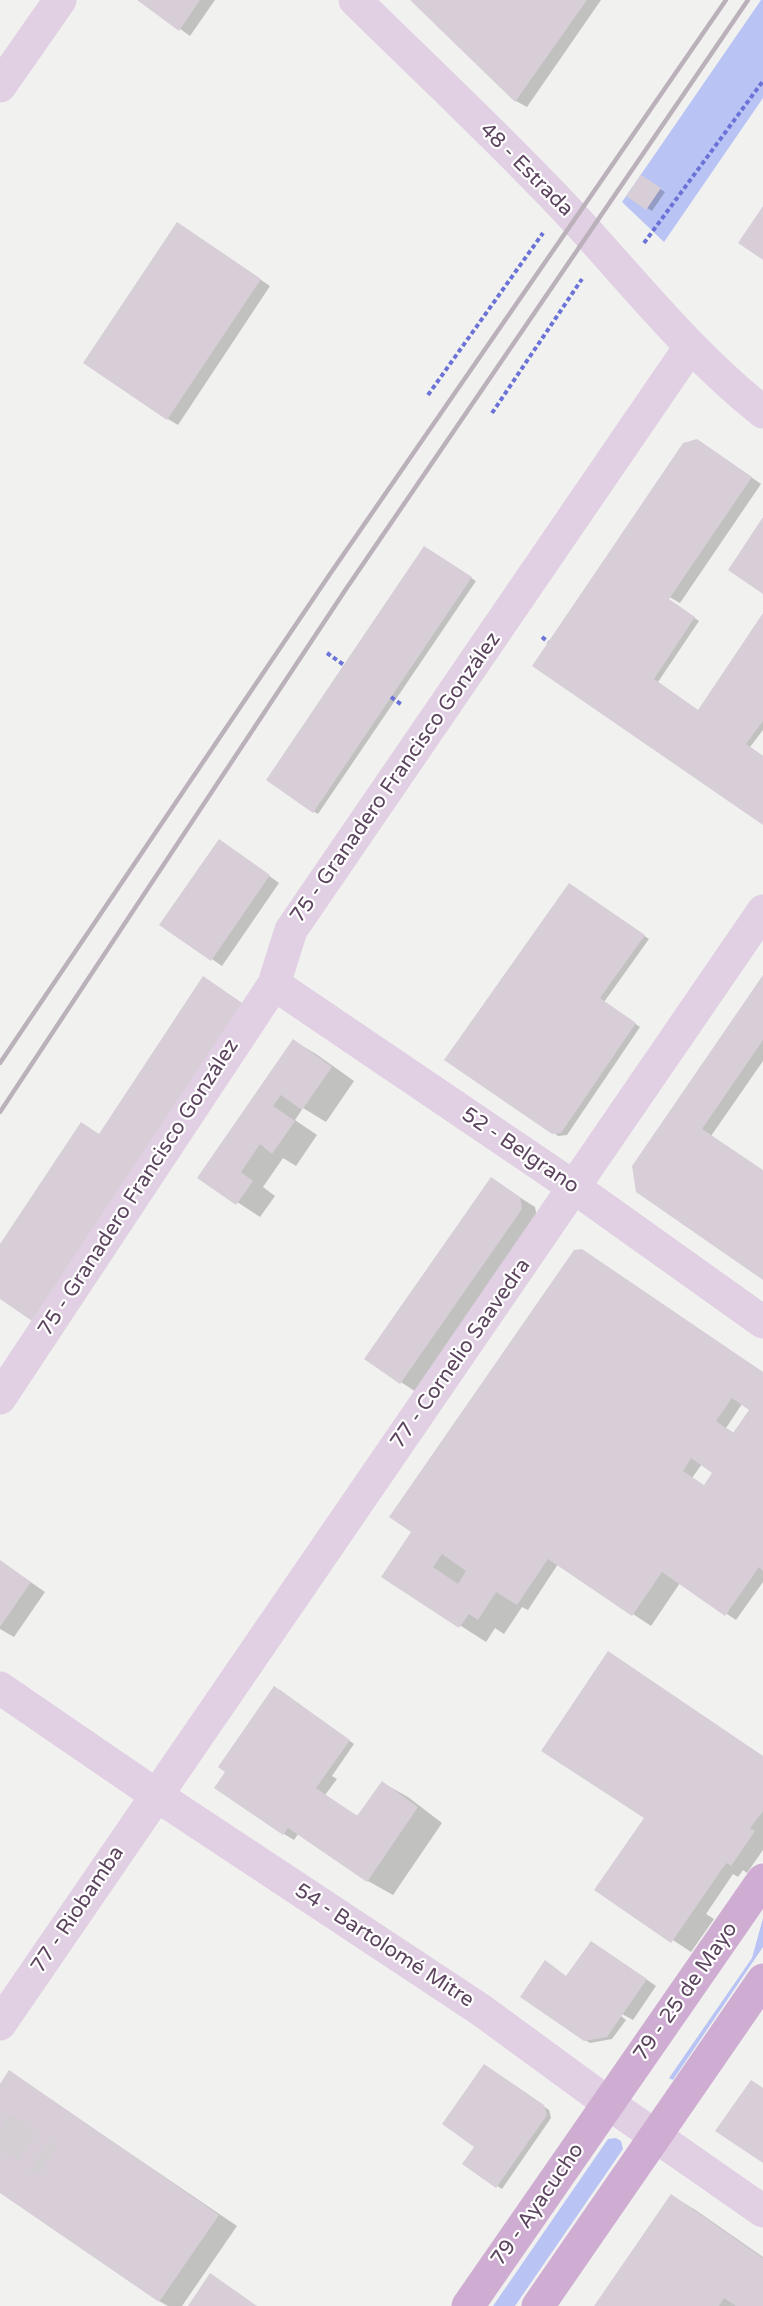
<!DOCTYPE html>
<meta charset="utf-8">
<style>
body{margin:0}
canvas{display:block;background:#f1f2ef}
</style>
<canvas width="763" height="2306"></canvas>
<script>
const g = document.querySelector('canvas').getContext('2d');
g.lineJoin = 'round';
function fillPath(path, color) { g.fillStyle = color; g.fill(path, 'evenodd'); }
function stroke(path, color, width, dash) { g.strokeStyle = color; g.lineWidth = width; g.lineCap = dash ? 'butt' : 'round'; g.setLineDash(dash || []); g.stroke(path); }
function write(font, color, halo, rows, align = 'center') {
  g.font = font + ' "Varela Round",sans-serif'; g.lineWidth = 4.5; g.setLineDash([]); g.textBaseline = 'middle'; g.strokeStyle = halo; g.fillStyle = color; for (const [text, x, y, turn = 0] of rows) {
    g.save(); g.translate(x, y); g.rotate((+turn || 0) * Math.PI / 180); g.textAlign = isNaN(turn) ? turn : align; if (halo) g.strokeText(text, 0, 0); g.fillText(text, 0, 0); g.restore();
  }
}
const green = new Path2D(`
 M761,0H763V98L664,242L622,202Z
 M763,1918V1947L673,2080L669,2078L752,1958Z
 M616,2138L621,2141L623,2149L515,2306H493L608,2139Z`);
const shadow = new Path2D(`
 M140,0H215L190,36Z
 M412,0H601L527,107L516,101Z
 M641,177L665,192L652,211L647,208Z
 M188,230L270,286L178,425L168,419Z
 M708,447L761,484L680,603L666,595L664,597L699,621L658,682L699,711L763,616V730L750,747L763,756V823L534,666Z
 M425,548L476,581L318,814L313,811Z
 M229,847L279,883L222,966L161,924Z
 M574,888L649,939L604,1002L640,1027L567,1135L558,1136L553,1132Z
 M763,978V1061L711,1136L763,1171V1278L637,1191Z
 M294,1041L316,1054L354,1081L326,1122L303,1108L295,1120L317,1135L296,1166L283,1158L263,1187L275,1196L260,1217L199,1177Z
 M491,1179L535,1207L537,1218L416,1392L366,1359Z
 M660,1303L763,1373V1582L736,1620L680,1583L651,1626L558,1564L528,1610L522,1607L504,1634L495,1628L486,1642L383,1576ZM742,1404L751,1410L734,1433L726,1428ZM702,1464L714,1473L705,1486L692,1478Z
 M0,1561L45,1592L14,1637L0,1629Z
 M280,1690L354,1744L332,1776L337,1779L325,1795L359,1817L383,1783L408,1797L442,1823L393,1895L368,1881L298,1834L294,1840L284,1834Z
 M763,1757V1850L747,1873L743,1870L738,1877L733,1874L706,1914L714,1919L691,1952L596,1889Z
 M602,1949L656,1986L633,2020L622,2014L621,2016L626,2020L612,2039L590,2043L585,2040L567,1977Z
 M10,2072L237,2226L182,2306H168L159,2301L0,2191V2086Z
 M527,2095L549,2110L551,2118L502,2189L464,2164Z
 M672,2196L694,2209L763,2257V2306H596Z`);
const building = new Path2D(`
 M137,0H200L179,31Z
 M410,0H587L515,102Z
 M641,175L661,188L646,210L626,196Z
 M763,206V260L738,243Z
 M177,222L261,279L167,420L83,363Z
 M697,439L752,477L669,599L695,617L654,679L698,710L763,613V721L746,744L763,756V825L532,666L683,443Z
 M763,517V594L728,570Z
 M424,546L472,577L313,813L266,780Z
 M219,839L270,875L211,961L159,925Z
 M569,883L645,935L600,998L636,1023L561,1133L552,1134L444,1060Z
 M763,975V1040L702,1129L763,1170V1280L636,1192L632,1166Z
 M203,976L245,1005L35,1323L0,1299V1244L81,1122L99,1134Z
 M293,1039L332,1067L302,1110L281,1095L273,1106L295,1121L272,1154L260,1144L241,1172L253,1181L236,1205L197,1178Z
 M491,1177L520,1197L522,1209L400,1384L364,1359Z
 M582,1249L763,1372V1571L759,1567L725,1616L662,1572L632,1616L548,1559L517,1605L496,1592L478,1620L469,1614L459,1628L381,1577L411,1532L389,1517L574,1250ZM732,1398L749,1410L733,1433L716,1421ZM691,1458L712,1473L704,1485L683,1471ZM442,1554L466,1571L458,1584L433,1567Z
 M0,1560L31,1582L0,1627Z
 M608,1651L763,1756V1811L750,1828L755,1831L731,1866L727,1863L722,1869L671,1943L594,1890L644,1818L541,1751Z
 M274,1686L350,1740L316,1788L357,1816L382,1781L418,1807L367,1882L288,1828L283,1835L214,1788L225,1772L218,1767Z
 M591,1941L647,1979L607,2037L584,2041L520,1997L545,1960L566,1976Z
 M484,2064L544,2105L547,2115L496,2188L462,2164L474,2147L442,2124Z
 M9,2070L219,2215L159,2302L0,2193V2084Z
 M751,2080L763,2088V2163L715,2131Z
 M671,2194L763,2258V2306H736L724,2298L719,2306H594Z
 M210,2273L257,2306H188Z`);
const minorTunnel = new Path2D(`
 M0,2128L47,2161`);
const path = new Path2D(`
 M644,243L763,81
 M428,395L543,233
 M492,413L582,279
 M542,637L548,642
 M327,653L344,665
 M391,697L402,705`);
const minor = new Path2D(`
 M355,0C424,68 496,135 563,206C629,276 687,352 763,412
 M0,86L60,0
 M274,984L575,1188L763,1322
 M0,1398L274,984L291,930L690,347
 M0,1688L156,1795L481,2010L608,2103L763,2211
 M0,2024C253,1652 510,1283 763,911`);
const major = new Path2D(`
 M468,2306L763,1880
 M538,2306L763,1980`);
const rail = new Path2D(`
 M0,1063L330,574L726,0
 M0,1112L346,589L748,0`);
const streetNames = [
 ["48 - Estrada",526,170,45],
 ["75 - Granadero Francisco González",396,778,-55],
 ["52 - Belgrano",520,1151,34],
 ["75 - Granadero Francisco González",139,1188,-57],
 ["77 - Cornelio Saavedra",461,1354,-55],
 ["77 - Riobamba",78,1910,-56],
 ["54 - Bartolomé Mitre",384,1946,33],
 ["79 - 25 de Mayo",686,1992,-55],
 ["79 - Ayacucho",538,2205,-55]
];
fillPath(green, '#b9c4f5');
fillPath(shadow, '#0003');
fillPath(building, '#d7ced7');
stroke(minorTunnel, '#d3cfd2', 33, [33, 16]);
stroke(path, '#6c73d7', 4, [4.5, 3]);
stroke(minor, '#e1cfe3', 33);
stroke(major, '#cfacd2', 33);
stroke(rail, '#bbb1ba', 4.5);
write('21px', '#5d455f', '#fff', streetNames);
</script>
